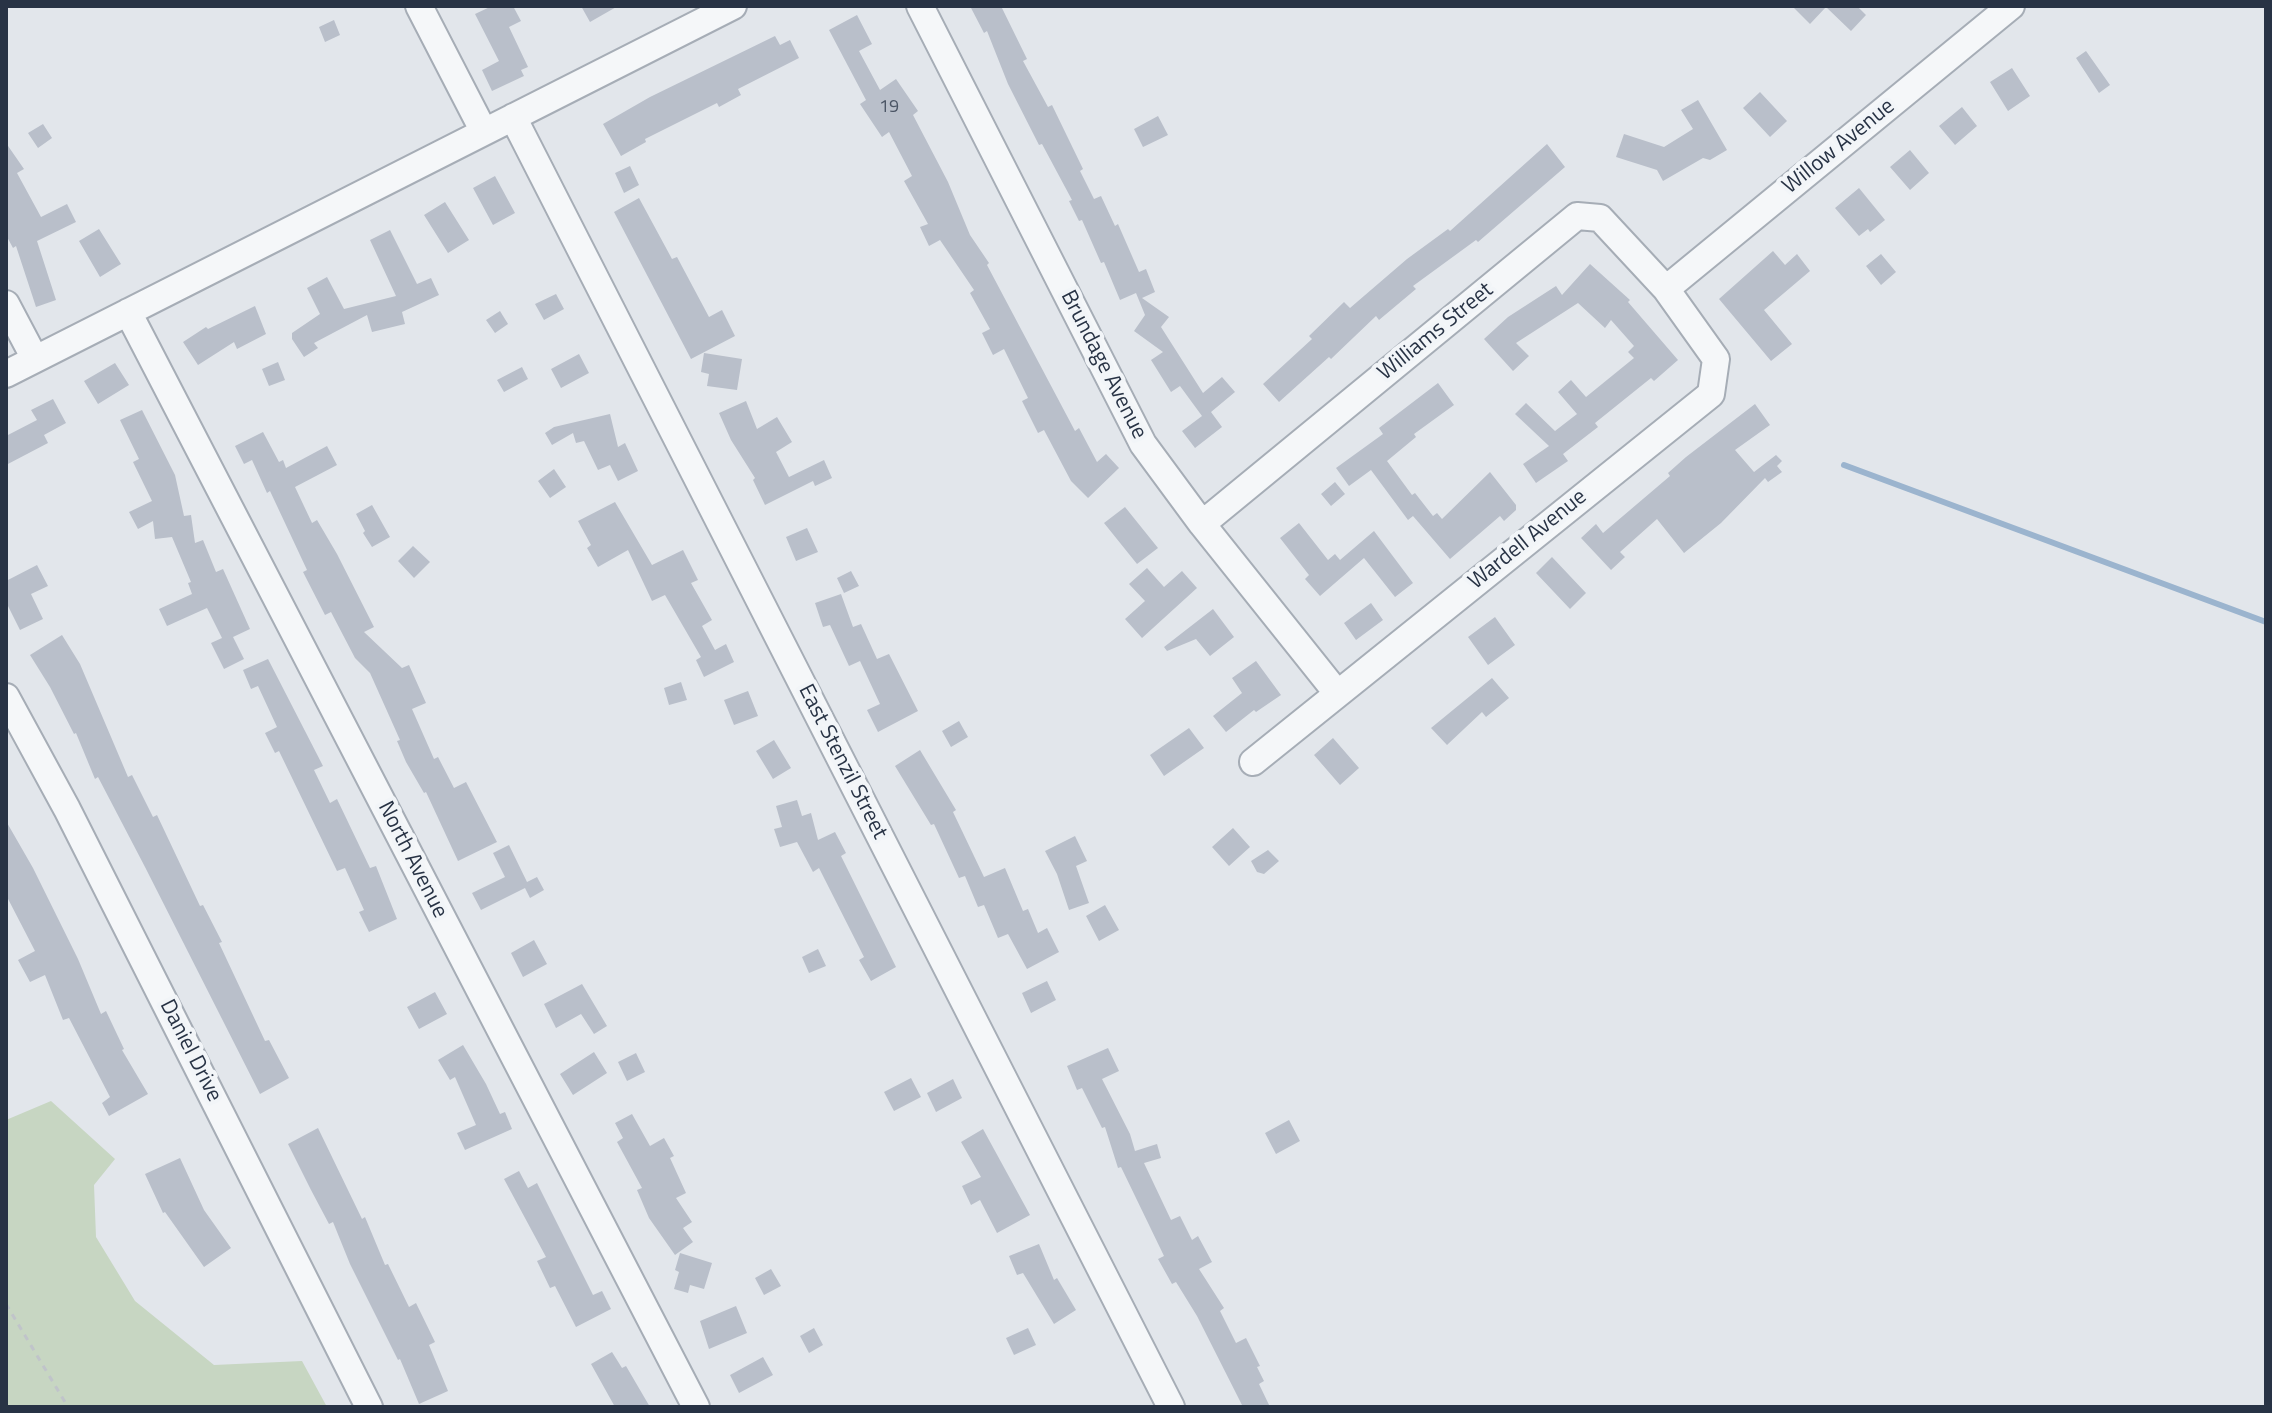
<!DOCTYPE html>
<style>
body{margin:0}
#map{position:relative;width:2272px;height:1413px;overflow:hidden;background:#e2e6eb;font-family:"Titillium Web",sans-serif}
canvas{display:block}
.frame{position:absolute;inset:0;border:8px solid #283345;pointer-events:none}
</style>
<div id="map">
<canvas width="2272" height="1413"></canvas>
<div class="frame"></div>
</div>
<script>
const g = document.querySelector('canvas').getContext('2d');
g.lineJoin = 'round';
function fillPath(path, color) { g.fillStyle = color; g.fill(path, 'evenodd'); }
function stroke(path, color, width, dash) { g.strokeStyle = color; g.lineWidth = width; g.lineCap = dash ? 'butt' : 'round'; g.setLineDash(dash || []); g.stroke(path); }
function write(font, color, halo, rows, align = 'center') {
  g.font = font + ' "Titillium Web",sans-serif'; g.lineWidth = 8; g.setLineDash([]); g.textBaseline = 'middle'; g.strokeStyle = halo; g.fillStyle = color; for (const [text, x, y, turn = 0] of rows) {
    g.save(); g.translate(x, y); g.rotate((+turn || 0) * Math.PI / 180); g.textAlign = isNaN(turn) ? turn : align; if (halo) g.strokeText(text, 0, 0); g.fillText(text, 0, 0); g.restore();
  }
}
const green = new Path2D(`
 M51,1101L115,1159L94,1185L96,1237L135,1301L214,1365L302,1361L327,1407H6V1120Z`);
const stream = new Path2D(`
 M1844,465L2266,622`);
const building = new Path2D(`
 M492,6H513L521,21L509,27L528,67L521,70L524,76L492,91L482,70L499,61L475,14Z
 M581,6H618L590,22Z
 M970,6H1001L1027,59L1023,61L1048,107L1052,105L1083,169L1080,171L1094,199L1101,196L1115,226L1118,224L1139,272L1146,269L1155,292L1142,298L1169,317L1161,327L1203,393L1222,377L1235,392L1211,412L1222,427L1195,448L1182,431L1202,416L1180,386L1171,392L1151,360L1163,352L1134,331L1145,315L1136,293L1120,300L1104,262L1101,263L1082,220L1079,221L1069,201L1072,200L1042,144L1039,145L1008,84L987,31L984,33Z
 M1792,6H1857L1866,15L1851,31L1826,7L1810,24Z
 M857,15L872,44L859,51L880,90L896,79L918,111L913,115L948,182L970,235L989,263L987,265L1075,431L1079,428L1097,462L1106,454L1119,468L1088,498L1071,481L1044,430L1038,433L1022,401L1028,398L1004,349L993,355L982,333L990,329L970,293L974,290L940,240L929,246L920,227L928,224L904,181L912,176L889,132L882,137L860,104L866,100L829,30Z
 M334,20L340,35L325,42L319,27Z
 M775,36L780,45L790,40L799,58L738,89L741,95L719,107L717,103L645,139L646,142L621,156L603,124L650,97Z
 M2086,51L2110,85L2099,93L2076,58Z
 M2012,68L2030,96L2008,111L1990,82Z
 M1760,92L1787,121L1770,137L1743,108Z
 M1698,100L1727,150L1710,160L1703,158L1663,181L1657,170L1616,157L1624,134L1664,147L1693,129L1681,110Z
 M1962,107L1977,126L1955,145L1939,126Z
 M1158,116L1168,135L1143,147L1134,129Z
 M43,124L52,138L38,148L28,133Z
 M6,143L24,169L17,173L41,217L67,204L76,222L37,241L56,300L36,307L16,246L13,248L6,235Z
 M1547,144L1565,167L1478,242L1476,240L1413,286L1416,289L1379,320L1376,316L1331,359L1329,357L1279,402L1263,384L1312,339L1309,336L1344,302L1350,308L1407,259L1448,229L1450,231Z
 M1910,150L1929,173L1910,190L1890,167Z
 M630,166L639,185L624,193L615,173Z
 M495,176L515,213L493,225L473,188Z
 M1859,188L1885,220L1870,232L1868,229L1859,236L1835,208Z
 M639,198L672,259L677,257L709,317L722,310L735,336L691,359L614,212Z
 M445,202L469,240L448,253L424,215Z
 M99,229L121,264L100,277L79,241Z
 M390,230L417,284L431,278L439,295L402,312L405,324L372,332L367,315L314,343L318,348L304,357L292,339V333L320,314L307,288L327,277L344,309L396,296L370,240Z
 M1773,251L1785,265L1797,254L1810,271L1764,310L1792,344L1771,361L1719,299Z
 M1881,254L1896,272L1881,285L1866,266Z
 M1590,264L1630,300L1628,302L1678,360L1654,381L1651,378L1595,423L1598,427L1563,454L1568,461L1536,483L1523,464L1549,446L1515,414L1526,403L1555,431L1577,414L1558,392L1571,380L1586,397L1634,358L1628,352L1634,346L1611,320L1605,328L1578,303L1516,343L1529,356L1513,371L1484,339L1508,317L1556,286L1562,295Z
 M556,294L564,309L544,320L535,304Z
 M255,306L266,334L237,349L234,342L198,365L183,342L206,327L208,329Z
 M500,311L508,324L495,333L486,320Z
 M704,353L742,359L737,390L707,386L709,374L701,372Z
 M579,354L589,373L561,388L551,369Z
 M278,362L285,380L269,386L262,369Z
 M115,363L129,385L98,404L84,381Z
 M522,367L528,379L504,392L497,380Z
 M1438,383L1454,405L1414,434L1416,437L1387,461L1412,495L1415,493L1433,516L1437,513L1442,519L1490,472L1516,505V510L1504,521L1500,516L1450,559L1413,516L1408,520L1371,470L1349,486L1336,468L1383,434L1379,428Z
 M53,399L66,423L44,435L48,443L6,465V436L37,420L31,410Z
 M746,401L757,429L777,417L792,442L776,452L789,477L824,460L832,478L815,486L813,481L765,505L753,480L755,478L731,440L719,413Z
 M1755,404L1770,425L1735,450L1754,472L1776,455L1782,461L1777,466L1782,472L1768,482L1765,478L1721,523L1684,553L1657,519L1620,552L1625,557L1611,570L1581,538L1596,524L1603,533L1670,476L1668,473L1686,457Z
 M142,410L175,475L184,516L191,515L195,543L203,540L216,572L223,569L250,629L233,637L244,659L224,669L211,643L222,638L207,608L167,626L159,609L192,594L188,583L191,582L172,537L155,539L153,521L138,529L129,512L152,501L133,462L139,459L120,420Z
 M610,414L618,447L625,443L638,471L618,481L610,465L598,470L584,441L576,443L573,433L552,445L545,433L554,427Z
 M263,432L279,462L283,460L286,468L327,446L337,465L295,487L312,523L317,520L337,554L374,627L364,632L402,668L409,665L426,703L412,709L434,759L438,757L454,788L466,782L497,842L458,861L426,792L424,793L406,762L397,741L400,740L370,673L355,658L331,612L325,615L303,572L307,570L270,491L267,493L252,460L244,464L235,446Z
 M554,469L566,487L550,498L538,481Z
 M1335,482L1345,494L1331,506L1321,494Z
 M615,502L652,565L683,550L698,580L691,583L712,620L702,626L715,650L726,644L734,662L704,677L696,660L701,657L665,595L652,601L628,550L598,567L587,548L591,545L578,521Z
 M372,505L390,537L372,547L363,533L365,531L356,514Z
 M1125,507L1158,548L1137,564L1104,523Z
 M1299,523L1328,560L1335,554L1340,560L1374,531L1413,583L1395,597L1364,558L1320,596L1305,579L1309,575L1280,538Z
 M807,528L818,552L796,561L786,537Z
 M413,546L430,562L414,578L398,561Z
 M1552,557L1586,593L1570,609L1536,573Z
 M37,565L48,586L31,594L43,619L20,630L6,602V581Z
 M1147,568L1164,587L1182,571L1197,588L1142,638L1125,619L1145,601L1129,584Z
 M851,571L859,586L844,593L837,578Z
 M841,594L853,627L861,624L877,659L889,654L918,711L878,732L867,710L880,704L860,661L849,666L830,625L823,627L815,603Z
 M1371,603L1383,620L1356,640L1344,623Z
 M1213,609L1234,637L1210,656L1196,639L1167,651L1164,647Z
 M1495,617L1515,645L1488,665L1468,637Z
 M62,635L80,664L128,777L132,775L153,817L157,815L200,906L203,905L222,942L219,943L265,1041L269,1040L289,1078L260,1094L145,867L98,777L95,779L76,733L74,734L50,687L30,655Z
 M268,659L323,766L314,770L330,803L337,799L370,868L376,866L397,919L369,932L359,912L364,910L345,868L337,871L279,751L275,753L265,733L277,727L258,686L251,689L243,670Z
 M1256,661L1281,695L1256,712L1254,710L1226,732L1213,716L1242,693L1232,678Z
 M1492,678L1509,698L1486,717L1482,712L1447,745L1431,728Z
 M681,682L687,700L669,705L664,688Z
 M748,691L758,716L734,725L724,700Z
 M959,721L968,737L951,747L942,731Z
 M1189,728L1204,748L1164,776L1150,755Z
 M1333,738L1359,768L1340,785L1314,755Z
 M774,740L791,768L773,779L756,751Z
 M920,750L956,810L953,812L984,877L1005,868L1023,911L1028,909L1038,933L1047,928L1059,952L1027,969L1008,934L998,938L984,905L978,907L965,876L959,878L934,824L931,825L895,766Z
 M797,800L802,816L811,813L818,840L835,832L846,853L841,856L896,967L871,981L859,960L864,957L819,868L813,872L797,842L780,847L774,829L782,827L776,806Z
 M6,821L33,868L78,959L101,1014L106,1011L124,1049L122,1050L148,1094L109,1116L102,1103L110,1097L69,1018L63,1020L45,975L30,982L18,960L35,951L6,895Z
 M1233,828L1250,847L1229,866L1212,847Z
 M1075,836L1087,861L1076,866L1089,903L1069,910L1057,874L1045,851Z
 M509,845L527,882L537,877L544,890L530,898L525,888L481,910L472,893L505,877L493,853Z
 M1268,850L1279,861L1264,874L1257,872L1251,861Z
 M1105,905L1119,930L1099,941L1086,916Z
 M534,940L547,964L523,977L511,953Z
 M818,949L826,966L809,973L802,957Z
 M1047,981L1056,1000L1031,1013L1022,993Z
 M582,984L607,1026L594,1034L581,1014L556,1028L544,1004Z
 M435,992L447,1014L419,1029L407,1007Z
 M463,1045L486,1084L500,1114L505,1112L512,1129L465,1150L457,1133L476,1125L455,1077L450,1080L438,1060Z
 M1108,1048L1119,1071L1102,1079L1130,1134L1135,1151L1157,1144L1161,1158L1144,1163L1171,1220L1180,1216L1192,1240L1198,1236L1212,1262L1199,1269L1224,1308L1220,1311L1236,1343L1246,1338L1260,1366L1257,1367L1264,1381L1259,1384L1270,1407H1243L1197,1316L1176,1282L1172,1284L1158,1259L1164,1256L1121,1167L1118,1168L1105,1127L1102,1128L1082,1088L1077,1090L1067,1066Z
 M594,1052L607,1073L573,1095L560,1074Z
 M636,1053L645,1072L627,1081L618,1062Z
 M911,1078L921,1097L894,1111L884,1092Z
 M953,1079L962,1098L936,1112L927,1093Z
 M632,1114L650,1146L664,1138L674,1156L670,1158L686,1193L676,1198L692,1222L683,1228L693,1242L675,1255L649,1218L637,1190L642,1188L617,1142L623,1138L615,1123Z
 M1289,1120L1300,1141L1276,1154L1265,1133Z
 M318,1128L362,1219L365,1217L385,1265L388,1264L409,1307L416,1303L435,1342L429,1345L448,1391L419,1404L400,1359L398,1360L350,1264L333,1222L329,1224L311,1190L288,1144Z
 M983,1129L1030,1215L997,1233L980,1200L971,1205L962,1186L981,1177L961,1142Z
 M180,1158L204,1210L231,1248L204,1267L165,1212L163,1213L145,1174Z
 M519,1171L528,1188L537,1183L593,1295L602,1291L611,1309L576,1327L555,1286L550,1288L537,1261L546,1257L504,1179Z
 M1039,1244L1054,1280L1057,1278L1076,1310L1054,1324L1023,1273L1017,1275L1009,1256Z
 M680,1253L712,1263L704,1289L690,1285L688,1293L674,1289L679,1272L675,1270Z
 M771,1269L781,1286L764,1295L755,1278Z
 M736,1306L747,1333L709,1349L700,1321Z
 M814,1328L823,1345L809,1353L800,1336Z
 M1028,1328L1036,1345L1014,1355L1006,1338Z
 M612,1352L622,1368L626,1366L650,1407H615L591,1364Z
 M763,1357L773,1375L739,1393L730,1375Z`);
const path = new Path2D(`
 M6,1304L68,1407`);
const minor = new Path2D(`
 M419,6L484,132
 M920,6L1143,444L1202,524L1337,693
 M513,117L1171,1407
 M1666,289L2011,6
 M6,304L35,359
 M128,312L696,1407
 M6,374L733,6
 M1202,524L1577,216L1600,218L1666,289L1716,359L1711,394L1253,762
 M6,697L67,809L369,1407`);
const numberNames = [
 ["19",889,108]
];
const streetNames = [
 ["Willow Avenue",1839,147,-39],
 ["Williams Street",1436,332,-39],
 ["Brundage Avenue",1103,365,63],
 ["Wardell Avenue",1528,540,-39],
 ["East Stenzil Street",842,762,63],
 ["North Avenue",412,860,63],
 ["Daniel Drive",190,1051,63]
];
fillPath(green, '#c7d6c2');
stroke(stream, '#9bb4ce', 6);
fillPath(building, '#b9bfca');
stroke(minor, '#a6adb6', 30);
stroke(path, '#c0c4ca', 3, [6, 6]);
stroke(minor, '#f5f7f9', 26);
write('18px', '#4c5666', null, numberNames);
write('22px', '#283345', '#f2f5f8', streetNames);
</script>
